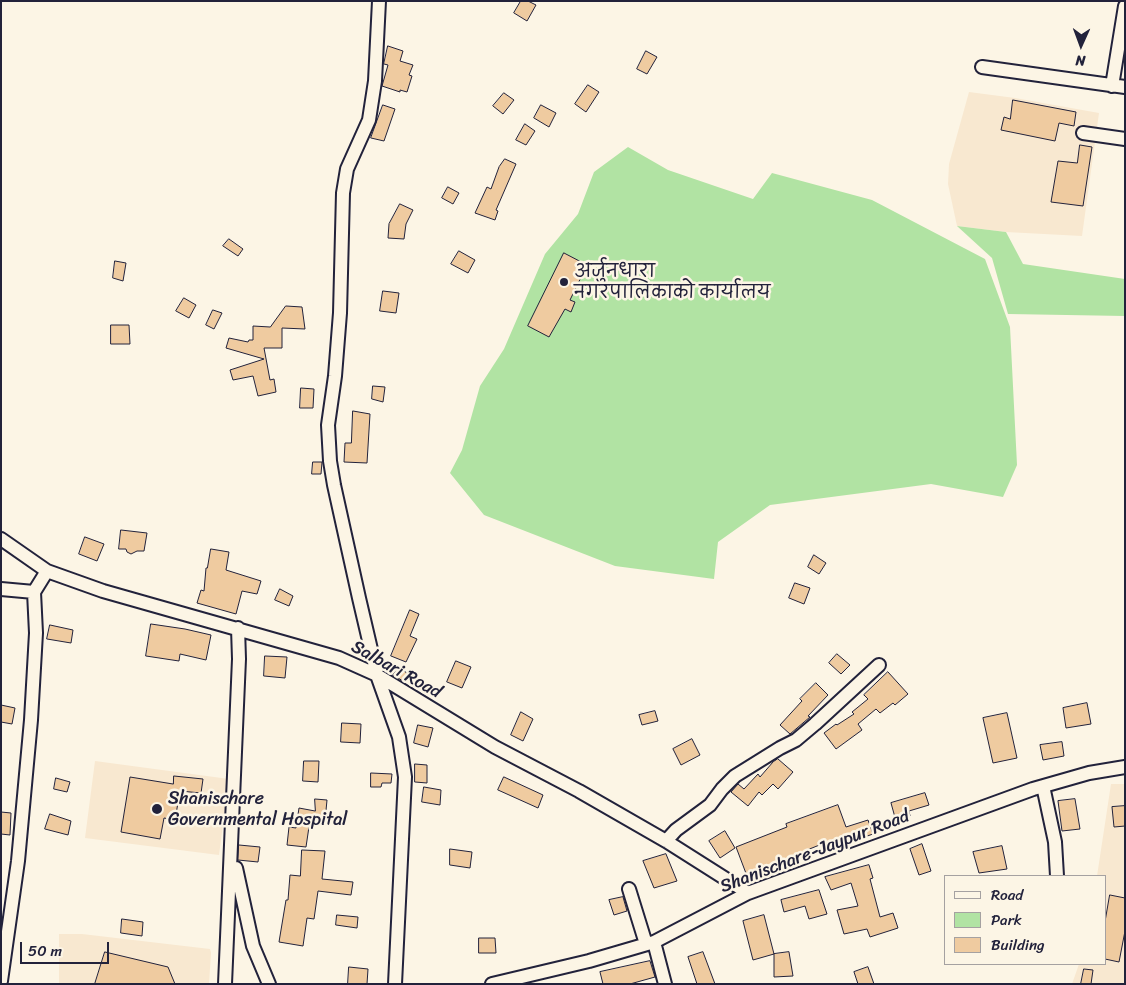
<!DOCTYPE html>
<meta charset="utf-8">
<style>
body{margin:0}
#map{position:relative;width:1126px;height:985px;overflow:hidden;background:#fcf5e5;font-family:Sriracha,sans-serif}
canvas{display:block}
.frame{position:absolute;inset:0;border:2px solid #22223b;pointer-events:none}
.legend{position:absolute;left:944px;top:875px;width:162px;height:90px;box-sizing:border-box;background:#fcf5e5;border:1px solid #a5a1a1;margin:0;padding:6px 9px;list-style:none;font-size:15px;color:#22223b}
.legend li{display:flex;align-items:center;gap:10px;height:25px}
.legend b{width:25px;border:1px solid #a5a1a1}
.north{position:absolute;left:1056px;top:20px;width:50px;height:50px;-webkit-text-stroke:4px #fcf5e5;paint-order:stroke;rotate:182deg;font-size:14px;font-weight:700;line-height:20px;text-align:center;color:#22223b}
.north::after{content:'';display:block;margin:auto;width:18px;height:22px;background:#22223b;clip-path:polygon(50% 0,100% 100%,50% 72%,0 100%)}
.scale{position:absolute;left:20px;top:942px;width:89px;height:22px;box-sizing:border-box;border:2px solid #22223b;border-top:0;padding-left:6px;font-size:15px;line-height:18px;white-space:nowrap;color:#22223b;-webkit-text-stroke:4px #fcf5e5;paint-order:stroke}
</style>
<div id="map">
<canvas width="1126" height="985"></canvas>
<div class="frame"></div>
<ul class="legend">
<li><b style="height:6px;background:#fcf5e5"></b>Road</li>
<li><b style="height:14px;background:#b1e3a3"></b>Park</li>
<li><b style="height:14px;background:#efcba0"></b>Building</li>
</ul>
<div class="north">N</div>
<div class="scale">50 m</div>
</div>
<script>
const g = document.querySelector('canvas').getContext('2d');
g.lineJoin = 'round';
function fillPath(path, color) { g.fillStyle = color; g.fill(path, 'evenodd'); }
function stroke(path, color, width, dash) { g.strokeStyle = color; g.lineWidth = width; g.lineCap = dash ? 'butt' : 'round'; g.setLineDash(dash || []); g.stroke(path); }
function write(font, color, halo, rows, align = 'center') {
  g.font = font + ' Sriracha,"Playpen Sans Deva",sans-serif'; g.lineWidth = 5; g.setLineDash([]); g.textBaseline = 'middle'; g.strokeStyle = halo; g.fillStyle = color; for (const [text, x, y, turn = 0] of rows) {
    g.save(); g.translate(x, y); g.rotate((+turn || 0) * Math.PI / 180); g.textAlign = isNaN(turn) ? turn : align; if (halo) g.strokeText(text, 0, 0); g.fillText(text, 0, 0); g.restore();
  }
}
const built = new Path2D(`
 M969,92L1015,98L1099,113L1082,236L1006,232L957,226L948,184L949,164Z
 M95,761L229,779L219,855L85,838Z
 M1111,784H1125V984H1072L1079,964H1105V876H1097Z
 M59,934H82L210,949L211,953L209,984H59Z`);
const green = new Path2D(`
 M628,147L668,170L753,199L772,173L872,200L985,259L1010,327L1017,465L1003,497L931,484L770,505L718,542L714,579L615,566L484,515L450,473L462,450L480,386L504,349L545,254L578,214L594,172Z
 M957,226L1006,232L1023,264L1125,279V316L1008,314L992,258Z`);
const building = new Path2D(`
 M521,1H528L536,5L527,21L514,13Z
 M388,46L403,51L400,61L413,65L409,75L412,76L407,92L400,90V92L382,86L388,65L384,64Z
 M646,51L657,57L647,74L637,69Z
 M588,85L599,92L586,112L575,104Z
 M504,93L514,100L503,114L493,106Z
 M1013,100L1076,112L1074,126L1059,123L1055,141L1001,130L1004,117L1010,119Z
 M383,105L395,109L384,141L371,138Z
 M541,105L556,113L549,127L534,118Z
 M525,124L535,131L526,145L516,140Z
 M1080,145L1092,147L1083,206L1051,202L1058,161L1077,163Z
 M505,159L516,164L496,210L498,211L495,220L475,213L487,187L491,189L499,167Z
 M448,187L459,193L453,204L442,198Z
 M400,204L413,210L406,224L404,239L388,238L389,224Z
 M229,239L243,249L238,256L223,246Z
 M459,251L475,260L468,273L451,264Z
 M564,253L587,265L570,300L575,302L571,312L565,309L549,337L528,326Z
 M115,261L126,263L123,281L113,278Z
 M383,291L399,293L396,313L380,311Z
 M184,298L196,305L189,318L176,311Z
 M286,306L302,307L305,329L282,328V348H264L270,380L274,379L276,392L258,396L253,376L233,380L230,370L264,359L226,348L229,338L248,342L249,340H253V326L270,327Z
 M213,310L222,313L214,329L206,325Z
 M111,325H129L130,344H111Z
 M373,386L385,387L383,402L372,399Z
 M301,388L314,389L313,408H300Z
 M353,411L370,414L367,463L344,462L345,443H351Z
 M313,462H322L321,474H312Z
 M121,530L147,533L144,551H137L131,554L127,552L126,549H119Z
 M85,537L104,544L97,561L79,554Z
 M211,549L229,552L226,570L261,581L257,594L242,591L236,614L197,603L201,590L204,591L206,568H207Z
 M814,555L826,563L819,574L808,567Z
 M795,583L810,588L804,604L789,598Z
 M280,589L293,596L289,606L275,600Z
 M410,610L419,614L410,636L417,639L406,662L391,656Z
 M151,624L185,629L211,635L206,660L180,654L179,661L146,656Z
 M50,625L73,630L71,643L47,639Z
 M837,654L850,665L841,674L829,663Z
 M265,656L287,657L285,678L264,676Z
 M456,661L471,667L462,688L447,682Z
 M399,667L408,674L403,681L393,675Z
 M888,672L908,694L895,705L893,703L880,713L876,709L858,724L862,730L836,749L824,733L836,724L837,725L854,714L852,712L868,699L864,695Z
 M816,683L828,695L808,716L810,717L790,734L780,725L802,701L800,699Z
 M1087,703L1091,724L1066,728L1063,708Z
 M1,705L15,708L12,724L1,722Z
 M655,711L658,721L642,725L639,715Z
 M521,712L533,719L523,741L511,735Z
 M1007,713L1017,758L993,763L983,718Z
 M342,723L361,724L360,743L341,742Z
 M418,725L433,728L428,747L414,743Z
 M692,739L700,755L681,765L673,749Z
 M1062,742L1064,756L1043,760L1040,745Z
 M778,759L793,772L778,789L773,784L762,795L759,792L748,806L731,792L738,784L744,789L758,774L760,777L773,762Z
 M304,761H319L318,782L303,781Z
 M415,764L427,765V783L415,782Z
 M371,773L392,774L391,783H382L381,787H371Z
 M174,776L203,779L201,793L180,791L175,820L164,818L160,839L121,832L130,777L173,784Z
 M504,777L543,795L538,808L498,790Z
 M56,778L70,782L67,792L54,789Z
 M424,787L441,790L440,805L422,802Z
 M925,793L929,805L909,811L910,816L896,821L891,803Z
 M315,799L327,800L325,821L310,820L306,847L287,845L289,827L296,828L299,808L315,811Z
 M1075,799L1080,829L1062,831L1058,801Z
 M838,805L846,827L868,820L873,834L856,840L855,837L834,844L832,840L797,854L798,856L747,876L736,847L787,827L786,824Z
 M1125,806V826L1114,827L1112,807Z
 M1,812L11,813L10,835L1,834Z
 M50,814L71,821L68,835L45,829Z
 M725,831L735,848L720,858L709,841Z
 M922,844L931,871L919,875L910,849Z
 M239,845L260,847L258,862L238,860Z
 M1002,846L1007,869L979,873L973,852Z
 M450,849L472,852L470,868L450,865Z
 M302,850L325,851L322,879L353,882L351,895L318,891L314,919L307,918L303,946L279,942L286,900H288L290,875L300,876Z
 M666,854L677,881L654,888L643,861Z
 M869,865L873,878L870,879L880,917L893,913L898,928L870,937L867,929L844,934L837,910L858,906L851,883L831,890L825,877Z
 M819,890L827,914L809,919L805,906L784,912L781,900Z
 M1110,895L1125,898V931L1119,962L1105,959V922Z
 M623,897L627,911L614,915L609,900Z
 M337,915L358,917L357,928L336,925Z
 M764,915L774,954L753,960L743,921Z
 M122,919L143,922L142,936L121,933Z
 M479,938H495L496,953H479Z
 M105,952L168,967L175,984H95Z
 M703,952L715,984H697L688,957Z
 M789,952L793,976L774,977V954Z
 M650,961L655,977L630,984H603L600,972Z
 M349,967L368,969L367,984H348Z
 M868,967L874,984H858L854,972Z
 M1084,969L1093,970L1091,984H1081Z`);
const minor = new Path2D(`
 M379,1L375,81L369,120L347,169L343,193L340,313L335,376L328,425L330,461L334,485L359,598L377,675L399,737L405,777L395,984
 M982,67L1125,87
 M1112,86L1125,6
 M1083,133L1125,139
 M1,539L47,571L103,591L339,658L377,675L495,747L579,791L666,841L748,893
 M1,589L34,592
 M1043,786L1055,842L1057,876
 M666,841L676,830L710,805L722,789L735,776L780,748L796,740L815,724L879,665
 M236,868L253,946L269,984
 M629,889L646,944
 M654,942L665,984
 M1,981L18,861L31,720L36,633L34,592L47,571
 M225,984L239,659L238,628
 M492,984L589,961L654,942L748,893L1033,789L1089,773L1125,767`);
const markers = [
 [564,282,5,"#22223b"],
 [157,809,6,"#22223b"]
];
const poiNames = [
 ["अर्जुनधारा",574,272],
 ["नगरपालिकाको कार्यालय",574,293],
 ["Shanischare",168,799],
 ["Governmental Hospital",168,820]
];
const streetNames = [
 ["Salbari Road",396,670,29],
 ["Shanischare-Jaypur Road",815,852,-21]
];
fillPath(built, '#f8e8d0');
fillPath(green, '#b1e3a3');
fillPath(building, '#efcba0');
stroke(building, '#22223b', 1);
stroke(minor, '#22223b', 16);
stroke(minor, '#fcf5e5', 12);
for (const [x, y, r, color] of markers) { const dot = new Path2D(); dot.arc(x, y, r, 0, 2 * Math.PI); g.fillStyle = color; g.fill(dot); stroke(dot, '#fcf5e5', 2); }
write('18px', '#22223b', '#fcf5e5', poiNames, 'left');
write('18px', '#22223b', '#fcf5e5', streetNames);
</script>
